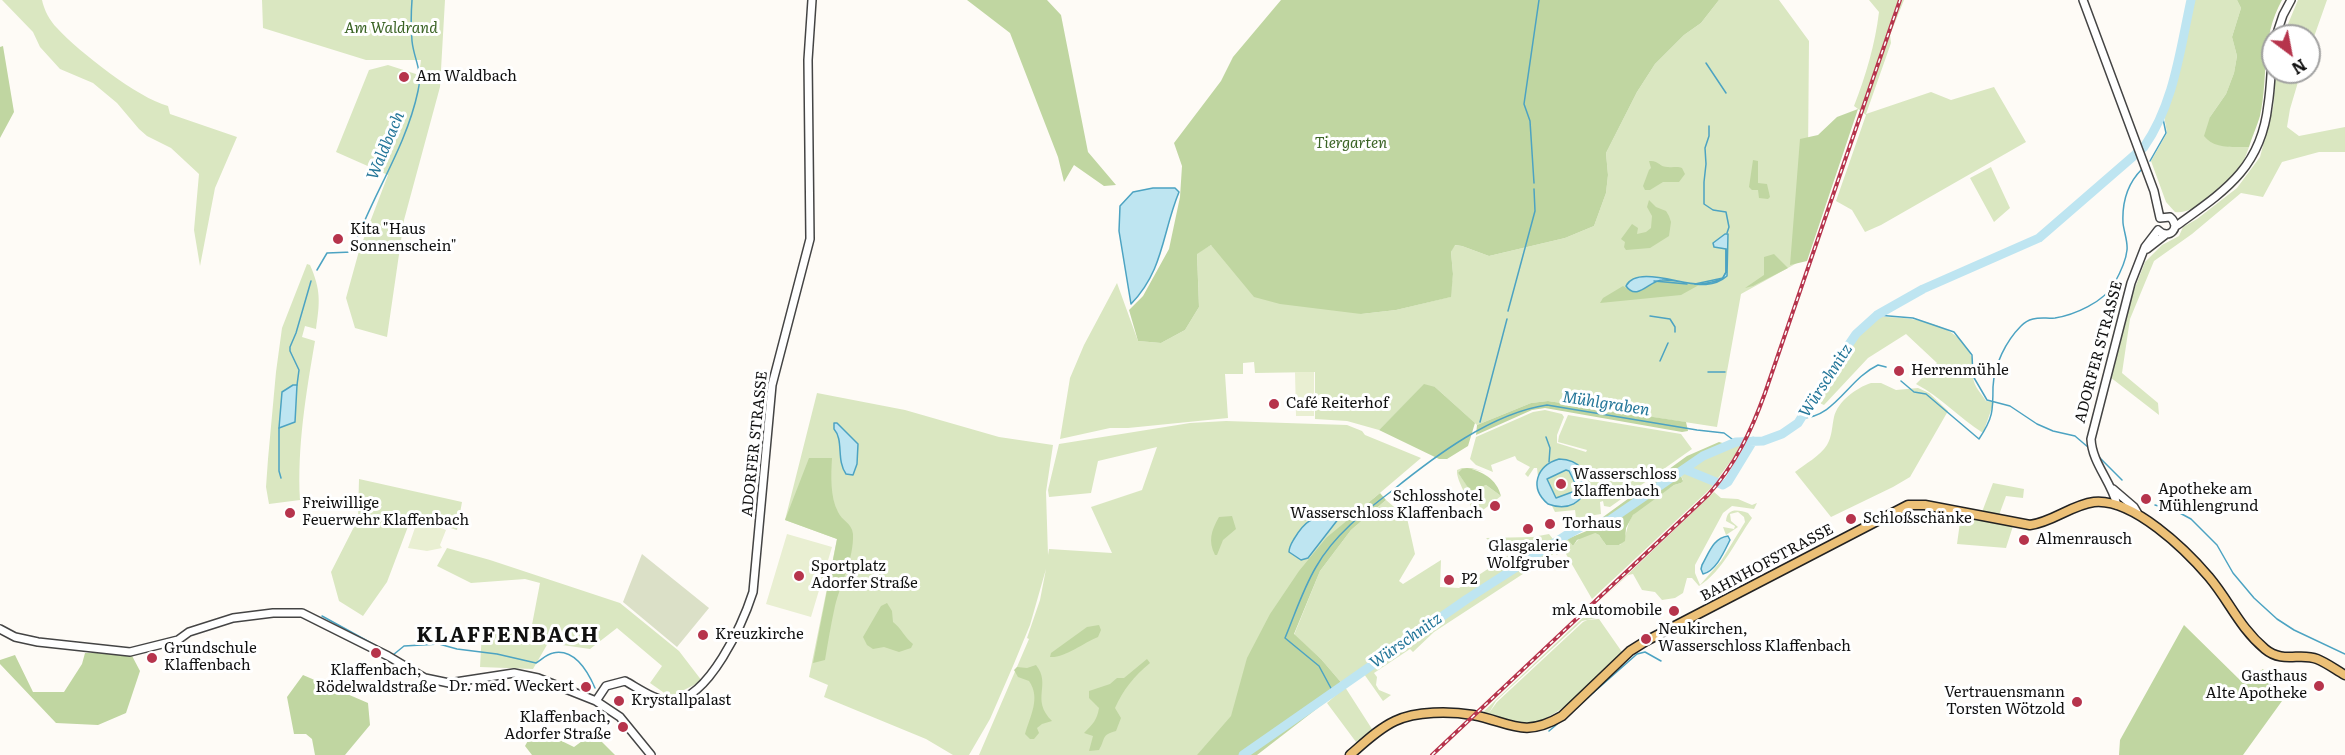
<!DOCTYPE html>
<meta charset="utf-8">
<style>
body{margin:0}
#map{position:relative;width:2345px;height:755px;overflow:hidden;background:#fefbf6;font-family:Literata,serif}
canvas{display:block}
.north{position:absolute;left:2261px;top:24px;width:60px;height:60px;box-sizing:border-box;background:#fff;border:2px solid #a0a0a0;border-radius:50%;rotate:148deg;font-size:16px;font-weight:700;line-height:24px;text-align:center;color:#111}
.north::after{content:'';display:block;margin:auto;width:21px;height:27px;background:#b6344c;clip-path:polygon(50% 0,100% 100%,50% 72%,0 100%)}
</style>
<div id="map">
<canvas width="2345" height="755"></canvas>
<div class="north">N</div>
</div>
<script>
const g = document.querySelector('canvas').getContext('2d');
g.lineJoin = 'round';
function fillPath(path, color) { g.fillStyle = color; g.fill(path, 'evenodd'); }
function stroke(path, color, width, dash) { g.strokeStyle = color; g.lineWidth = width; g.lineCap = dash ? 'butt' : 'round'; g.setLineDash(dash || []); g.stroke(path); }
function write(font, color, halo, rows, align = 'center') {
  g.font = font + ' Literata,serif'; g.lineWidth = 6; g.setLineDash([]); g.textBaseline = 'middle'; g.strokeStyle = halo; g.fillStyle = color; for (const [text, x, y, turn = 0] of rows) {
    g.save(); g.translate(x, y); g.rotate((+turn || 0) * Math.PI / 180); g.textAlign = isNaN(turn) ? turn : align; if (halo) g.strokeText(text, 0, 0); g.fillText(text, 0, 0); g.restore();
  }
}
const green = new Path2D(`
 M2,0H42C44,10 50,21 57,28C79,52 138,98 168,106L170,114L237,137L215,188L200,266L194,230L199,174L171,148L147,136L139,129L117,103L93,83L60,69L40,47L33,32Z
 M262,0H445L440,87L404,220L387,337L355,328L346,298L359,251L388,175L336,152L369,70L388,65L419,75L421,60H366L263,28Z
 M1719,0H1779L1809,41L1808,155L1797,263L1741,294L1717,427L1548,401L1531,403L1477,425L1435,387L1421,388L1379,430L1347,421L1315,419V372L1255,373L1254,362L1243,363V374H1225L1228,418L1128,428H1110L1060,439L1070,378L1084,345L1117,283L1138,341L1161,343L1185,330L1199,307L1197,253L1211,245L1361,314L1396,310L1450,297L1453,274L1451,252L1454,245L1462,246L1489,256L1565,238L1594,226L1606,193L1608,175L1606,153L1637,92L1655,64L1684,35L1701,23Z
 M1869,0H1904L1890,35L1891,43L1866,114L1931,92L1951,100L1994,87L2026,142L1881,225L1865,232L1852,210L1836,201L1866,115L1854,106C1866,75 1875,45 1879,12Z
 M2192,0H2237L2241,8L2232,37L2237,56L2234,73L2226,94L2210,117L2229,147H2249C2246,155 2244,162 2239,169C2229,185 2195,215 2175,212L2166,202L2151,161L2167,133L2164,115L2175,79Z
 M2298,0H2327L2309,51V36H2283Z
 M2276,72H2301L2290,109L2287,127L2299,136L2345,127V152H2319L2282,162L2263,197L2241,193L2192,234L2154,261L2130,319L2122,373L2158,403L2159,415L2110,377L2131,298L2145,262L2162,245L2179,236L2183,227L2197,219L2237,188L2260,157L2273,108Z
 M1991,167L2010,208L1994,222L1970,178Z
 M307,264L310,265C321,290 320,302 316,329L305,326L302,337L315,341C306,393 297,448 300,500L269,504L266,487L268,459L276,372L282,328Z
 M1879,317C1912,317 1959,322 1972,358C1974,363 1972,371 1973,377C1974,387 1981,393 1986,401L1994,402L1983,433C1959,418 1941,397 1916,384L1937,363L1906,334L1868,358L1824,405L1815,401L1855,340Z
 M1871,383H1881L1896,390L1918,388L1929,393L1948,411L1910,477L1893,487L1831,517L1795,472C1805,464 1820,456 1827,445C1832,437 1832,426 1834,417C1838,401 1856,388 1871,383Z
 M817,393L905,410L999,437L1053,445L1046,492L1048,555L1049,549L1112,553L1091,507L1142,490L1157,447L1098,461L1091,493L1049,497L1048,490L1059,444L1190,423L1226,421L1347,425L1362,431L1365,435L1421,458L1334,532L1235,719L1201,755H979L1029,639L1027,638L1040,600L1046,569L1030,625L1013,666L990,719L969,755H953L926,739L824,697L828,685L809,677L837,539L785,520Z
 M1545,410L1562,414L1564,417L1557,435V443L1586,452L1587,450L1558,442L1559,436L1568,415L1681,434L1692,449L1610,507L1604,506L1603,501L1600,502L1601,514L1576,518L1575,510L1555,512L1552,506H1569L1576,503L1584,475C1575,459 1566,459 1549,462L1538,477L1537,468H1534L1528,477L1525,474L1530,467L1517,460L1515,456L1491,465L1493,472L1476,465L1470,459L1476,437L1533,412Z
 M1736,445L1742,446L1710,489L1592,599L1566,554V550L1561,542L1567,539L1573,546C1577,539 1587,532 1595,533C1600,534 1603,541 1606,545H1620C1627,536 1626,528 1631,518C1639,505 1661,494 1674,485L1681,483L1683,480L1680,474L1704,458Z
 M1462,468H1472L1484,472L1472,469L1458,473L1471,491L1486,485L1501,496L1483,510L1478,507L1472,510C1469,498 1456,481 1457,470Z
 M1567,469L1577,487L1576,490L1556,499L1547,479Z
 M359,479L462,502L457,530L412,516L387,582L363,616L339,601L331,572L358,519Z
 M1993,483L2024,489L2023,498L2006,496L1999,515L1982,512Z
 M1714,492L1721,498L1738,499L1752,505L1757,503L1754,509L1732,506L1723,513L1695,565V573L1700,585L1721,561L1745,522L1744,517L1738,512L1730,514L1731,521L1738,527L1726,535L1723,527L1734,529L1735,526L1726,521C1727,507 1739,510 1748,513L1752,518C1736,540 1723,571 1699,586L1692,578H1687L1683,593L1675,598L1662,600L1655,592L1642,590L1633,574L1628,575L1604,597Z
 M1386,500L1407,518L1415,554L1399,581L1403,584L1441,560L1440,587L1459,588L1509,555L1508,549L1496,547L1486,538L1533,537L1549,534L1561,549L1557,555L1555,553L1434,632L1413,652L1410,649L1374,673L1377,677L1376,685L1379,690L1391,695L1383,701L1364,674L1345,687L1372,729L1356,742L1327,703L1345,687L1321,659L1294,635L1320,571L1351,530Z
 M1961,515L2013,526L2006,548L1957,544Z
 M447,548L490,560L620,603L679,651L702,681L670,697L650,683L662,666L617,628L590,649L548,643L533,669L480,667L482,631L531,630L540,583L525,579L471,583L437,566Z
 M1592,609L1596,618L1582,621L1496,701L1489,713L1497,702L1583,622L1587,620L1599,619L1622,652C1608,672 1556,720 1532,723C1515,726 1498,718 1481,714Z`);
const forest = new Path2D(`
 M967,0H1047L1061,15L1088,152L1116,185L1104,186L1074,165L1064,182L1058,157L1010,33Z
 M1281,0H1719L1701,23L1684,35L1655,64L1637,92L1606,153L1608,175L1606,193L1594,226L1565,238L1489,256L1462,246L1455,245L1451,252L1453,274L1451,297L1396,310L1361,314L1280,304L1254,297L1211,245L1197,254L1199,307L1185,330L1161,343L1138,341L1129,310L1143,296L1169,249L1180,197L1182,166L1174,143L1221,81L1233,57Z
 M2237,0H2282C2260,40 2269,75 2260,116C2257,126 2252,137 2249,147C2233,147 2214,149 2204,136L2210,117L2226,94L2234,73L2237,56L2232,37L2241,8Z
 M3,46L14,112L0,138V47Z
 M1858,109L1807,261L1790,265L1800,139L1818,135L1837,117Z
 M1753,160L1758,161V183L1767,184L1770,197L1768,199L1759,198L1758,190H1752L1749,187Z
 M1649,161C1659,160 1659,167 1668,167C1673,168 1677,166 1682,168L1685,174L1679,182H1663L1650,190H1645L1643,186L1649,170L1651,168Z
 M1649,200L1656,207L1666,211L1669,216L1671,222L1669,236L1650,248L1626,250L1624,247L1625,242L1621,239L1632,224L1638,228L1637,234L1646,232L1651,228L1652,216L1647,207Z
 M1774,254L1788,268L1753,286L1745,288L1764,275V257Z
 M1660,280L1699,285L1681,295L1600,303L1603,298L1623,286L1633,292H1638Z
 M1424,384L1435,387L1475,423L1468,446L1447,459H1439L1379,430Z
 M1548,401L1686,422L1688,431L1682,432L1545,408L1532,410L1476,435L1477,425L1531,403Z
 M1719,442L1726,444L1683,467L1622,510L1604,519L1603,517L1687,456Z
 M809,458H832C831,475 830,497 838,512C842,521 852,523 853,534C854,558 841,583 835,606C831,624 828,642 825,660L813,663L837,539L785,520Z
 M1467,468C1482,471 1497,479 1501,496L1486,485L1471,491L1469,489L1458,473L1462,469Z
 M1680,474L1683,481L1681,483L1674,485L1633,515L1626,528L1625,541L1619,545H1606L1599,535L1595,533L1577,540L1573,546L1567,539L1611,521Z
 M1380,493L1386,500L1351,530L1320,571L1294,634L1321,659L1345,687L1257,755H1197L1231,716L1247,658L1270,614L1299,571L1326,538Z
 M1232,516L1236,529L1223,540L1217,555H1215C1208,541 1211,531 1219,517Z
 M887,603L892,611L893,622C902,629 905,638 913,644L911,648L899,652L884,647L873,649L867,645L863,637L881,606Z
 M1099,625L1101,630L1098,637C1083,643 1065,658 1050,657L1051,653L1087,627Z
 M2184,625L2243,683L2263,669L2282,701L2243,755H2119L2120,740Z
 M130,652L140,671L126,713L98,725L56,723L0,664V660L15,655L33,692H64L82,664L85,653Z
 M1147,659L1150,663C1134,676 1123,690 1115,708L1121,718L1116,731C1101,735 1106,738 1099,750L1089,751L1093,736L1084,733C1093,724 1097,720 1099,708L1089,698V691L1110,684L1117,678H1124Z
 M1036,665C1052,685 1030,699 1052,721L1042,724L1037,728L1039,733L1034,739H1030L1025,734C1030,716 1041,698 1029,681L1018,677L1014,670L1017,667L1027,668Z
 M303,675L368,703L370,725L345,755H315L312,739L306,734H294L287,697Z
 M535,728L574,747L593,733L615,755H532L525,746Z`);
const cemetery = new Path2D(`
 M642,554L709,608L677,647L623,602Z`);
const pitch = new Path2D(`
 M1295,372H1314V416H1296Z
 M418,519L446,530L440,545L442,548L427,551L408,548Z
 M787,534L832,547L811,617L766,604Z`);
const water = new Path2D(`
 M1153,188H1175L1179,192C1162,233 1164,270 1131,304L1119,231L1120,206L1133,192Z
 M1725,234H1728L1727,276C1708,293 1683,279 1662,280C1650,280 1637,302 1626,286C1636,266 1679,284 1699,284C1707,284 1715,281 1722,279L1726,272V249L1714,247L1713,243Z
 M293,385H297L295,422L279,428L282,392Z
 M834,423H837L858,444L857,464L853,475L846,474C836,460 844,440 834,429Z
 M1559,459C1603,460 1590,520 1548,504C1529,488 1536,466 1559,459ZM1566,470L1569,471L1577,487L1575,491L1556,498L1547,479Z
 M1338,515L1339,518L1308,558L1301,560L1289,552C1289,547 1291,544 1294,539C1308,516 1313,519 1338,515Z
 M1728,536L1730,540C1724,552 1716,571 1703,574L1701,569L1702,565C1709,553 1713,538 1728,536Z`);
const stream = new Path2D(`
 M2189,0L2190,4
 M1706,63L1726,93
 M1709,126V136L1705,148L1706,164L1704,182V204L1713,210L1726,212L1729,227L1727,233
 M2150,161L2166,133L2162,114
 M1534,183L1530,121L1524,104L1539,0
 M317,270L327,253L352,252C371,197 406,148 418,91C423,70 414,60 412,41C411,28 411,13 412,0
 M1654,281L1687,284
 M1695,284L1723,278L1726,272V249
 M1508,311L1535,211L1534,189
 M1877,315L1913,318L1954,332L1972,355L1973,376L1987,400L2010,406L2037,424L2053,431L2075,436L2089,448
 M1650,316L1670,319L1675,327V332
 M1660,361L1668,343
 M1708,372H1725
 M1901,381L1914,392L1926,394L1979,439C1993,418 1993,411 1993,387C1994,365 2006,341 2021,326C2031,315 2043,319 2055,318C2074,315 2104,302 2114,284C2119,275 2126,261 2127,250C2128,242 2124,232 2123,223C2122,203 2127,184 2142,169
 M297,385L299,370L290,351V347L296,333L311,281
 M1801,418C1835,418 1848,379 1878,365L1886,367
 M1480,422L1507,319
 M279,428V471L281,478
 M1546,437L1550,448L1549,462
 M2097,455L2122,480
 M2155,505L2178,512L2191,519L2217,545L2233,573L2254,598L2277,619L2294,630L2345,654
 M322,616L393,655L404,646L439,644L457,649L497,654L536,663C541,660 547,654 553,653C575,648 588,672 595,688
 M1333,692L1319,666L1285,638C1295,614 1303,589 1316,567C1334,535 1364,512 1393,490C1435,456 1492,413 1547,405L1697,430L1724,433L1736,442
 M1576,708L1637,654L1645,652L1661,661
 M1549,731L1562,720`);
const river = new Path2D(`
 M1684,469L1723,485L1728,482L1753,441
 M1243,755L1467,599L1565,536L1581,527L1610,520L1703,456L1736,442L1763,441L1782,434L1798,423L1830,372L1856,334L1877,315L1923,289L2039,238L2144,147C2174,104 2180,50 2191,0`);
const minor = new Path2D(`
 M2083,0L2154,191L2160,218
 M2276,36L2283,15L2291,0
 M2176,226C2223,192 2261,169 2268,105C2271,87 2271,68 2273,49
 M2158,230C2169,241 2182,227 2170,217L2160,218
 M2147,249L2165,235
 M2113,489L2134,507L2137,512
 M2117,505C2111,481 2092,463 2091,439L2131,283L2145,247L2158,230
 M0,629L15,637L38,642L130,652L178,640L189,632L233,618L273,613H302L388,656L425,678L449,683L514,673L538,678L596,701L620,717L651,755
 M596,701L606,686L625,681C638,688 657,702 672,701C709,699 743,623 753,592L772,385L810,239L808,60L812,0`);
const major = new Path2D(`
 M1350,755C1364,743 1378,729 1395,721C1416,711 1450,711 1473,715C1510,722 1523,739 1562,716L1630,651L1646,641L1908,505H1925L2030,525C2053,522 2071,505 2094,502C2133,498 2186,550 2209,577C2230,602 2239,627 2265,649C2283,664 2300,652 2317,659C2327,663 2336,670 2345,675`);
const rail = new Path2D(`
 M1432,755L1708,495C1735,465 1751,432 1765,393L1900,0`);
const markers = [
 [404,77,6,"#b6344c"],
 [338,239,6,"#b6344c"],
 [1899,371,6,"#b6344c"],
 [1274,404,6,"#b6344c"],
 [1561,484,6,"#b6344c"],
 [2146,499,6,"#b6344c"],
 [1495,506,6,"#b6344c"],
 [290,513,6,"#b6344c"],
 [1851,519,6,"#b6344c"],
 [1550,524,6,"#b6344c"],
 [1528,529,6,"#b6344c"],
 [2024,540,6,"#b6344c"],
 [799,576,6,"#b6344c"],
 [1449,580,6,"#b6344c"],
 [1674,611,6,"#b6344c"],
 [703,635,6,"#b6344c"],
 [1646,639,6,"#b6344c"],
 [376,653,6,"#b6344c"],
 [152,658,6,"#b6344c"],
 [2319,686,6,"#b6344c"],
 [586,687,6,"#b6344c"],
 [619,701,6,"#b6344c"],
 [2077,702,6,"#b6344c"],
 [623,727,6,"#b6344c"]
];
const parkNames = [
 ["Am Waldrand",391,29],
 ["Tiergarten",1351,144]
];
const poiNames = [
 ["Am Waldbach",416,77],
 ["Kita \"Haus",350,230],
 ["Sonnenschein\"",350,247],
 ["Herrenmühle",1911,371],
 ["Café Reiterhof",1286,404],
 ["Wasserschloss",1573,475],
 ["Klaffenbach",1573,492],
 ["Apotheke am",2158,490],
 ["Mühlengrund",2158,507],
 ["Schlosshotel",1483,497,"right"],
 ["Wasserschloss Klaffenbach",1483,514,"right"],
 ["Freiwillige",302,504],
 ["Feuerwehr Klaffenbach",302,521],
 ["Schloßschänke",1863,519],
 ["Torhaus",1562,524],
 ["Almenrausch",2036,540],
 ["Glasgalerie",1528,547,"center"],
 ["Wolfgruber",1528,564,"center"],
 ["Sportplatz",811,567],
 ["Adorfer Straße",811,584],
 ["P2",1461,580],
 ["mk Automobile",1662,611,"right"],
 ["Neukirchen,",1658,630],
 ["Wasserschloss Klaffenbach",1658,647],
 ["Kreuzkirche",715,635],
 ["Grundschule",164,649],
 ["Klaffenbach",164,666],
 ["Klaffenbach,",376,671,"center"],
 ["Rödelwaldstraße",376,688,"center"],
 ["Gasthaus",2307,677,"right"],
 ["Alte Apotheke",2307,694,"right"],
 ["Dr. med. Weckert",574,687,"right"],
 ["Vertrauensmann",2065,693,"right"],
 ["Torsten Wötzold",2065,710,"right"],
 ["Krystallpalast",631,701],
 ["Klaffenbach,",611,718,"right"],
 ["Adorfer Straße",611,735,"right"]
];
const streetNames = [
 ["ADORFER STRASSE",2099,352,-75],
 ["ADORFER STRASSE",755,444,-84],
 ["BAHNHOFSTRASSE",1767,563,-28]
];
const waterNames = [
 ["Waldbach",386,146,-67],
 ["Würschnitz",1826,381,-57],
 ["Mühlgraben",1606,404,9],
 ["Würschnitz",1406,641,-35]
];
const districtNames = [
 ["KLAFFENBACH",508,636]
];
fillPath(green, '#dae7c1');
fillPath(forest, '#c0d6a1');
fillPath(cemetery, '#dbe0c7');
fillPath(pitch, '#e9efd2');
fillPath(water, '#bee5f1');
stroke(water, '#4ca3c2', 1.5);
stroke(stream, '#4ca3c2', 1.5);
stroke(river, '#bee5f1', 9);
stroke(minor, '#444', 10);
stroke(major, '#222', 11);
stroke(minor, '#fff', 7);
stroke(major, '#ecc077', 8);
stroke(rail, '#b6344c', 4);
stroke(rail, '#fff', 1.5, [4.5]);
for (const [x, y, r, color] of markers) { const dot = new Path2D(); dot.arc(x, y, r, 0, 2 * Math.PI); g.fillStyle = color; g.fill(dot); stroke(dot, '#fff', 2); }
write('italic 15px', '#3b6426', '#fff', parkNames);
write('15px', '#111', '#fff', poiNames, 'left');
write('15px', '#111', '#fff', streetNames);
write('italic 16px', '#247699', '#fff', waterNames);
g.letterSpacing = '1.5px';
write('bold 21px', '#111', '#fff', districtNames);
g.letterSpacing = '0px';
</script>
